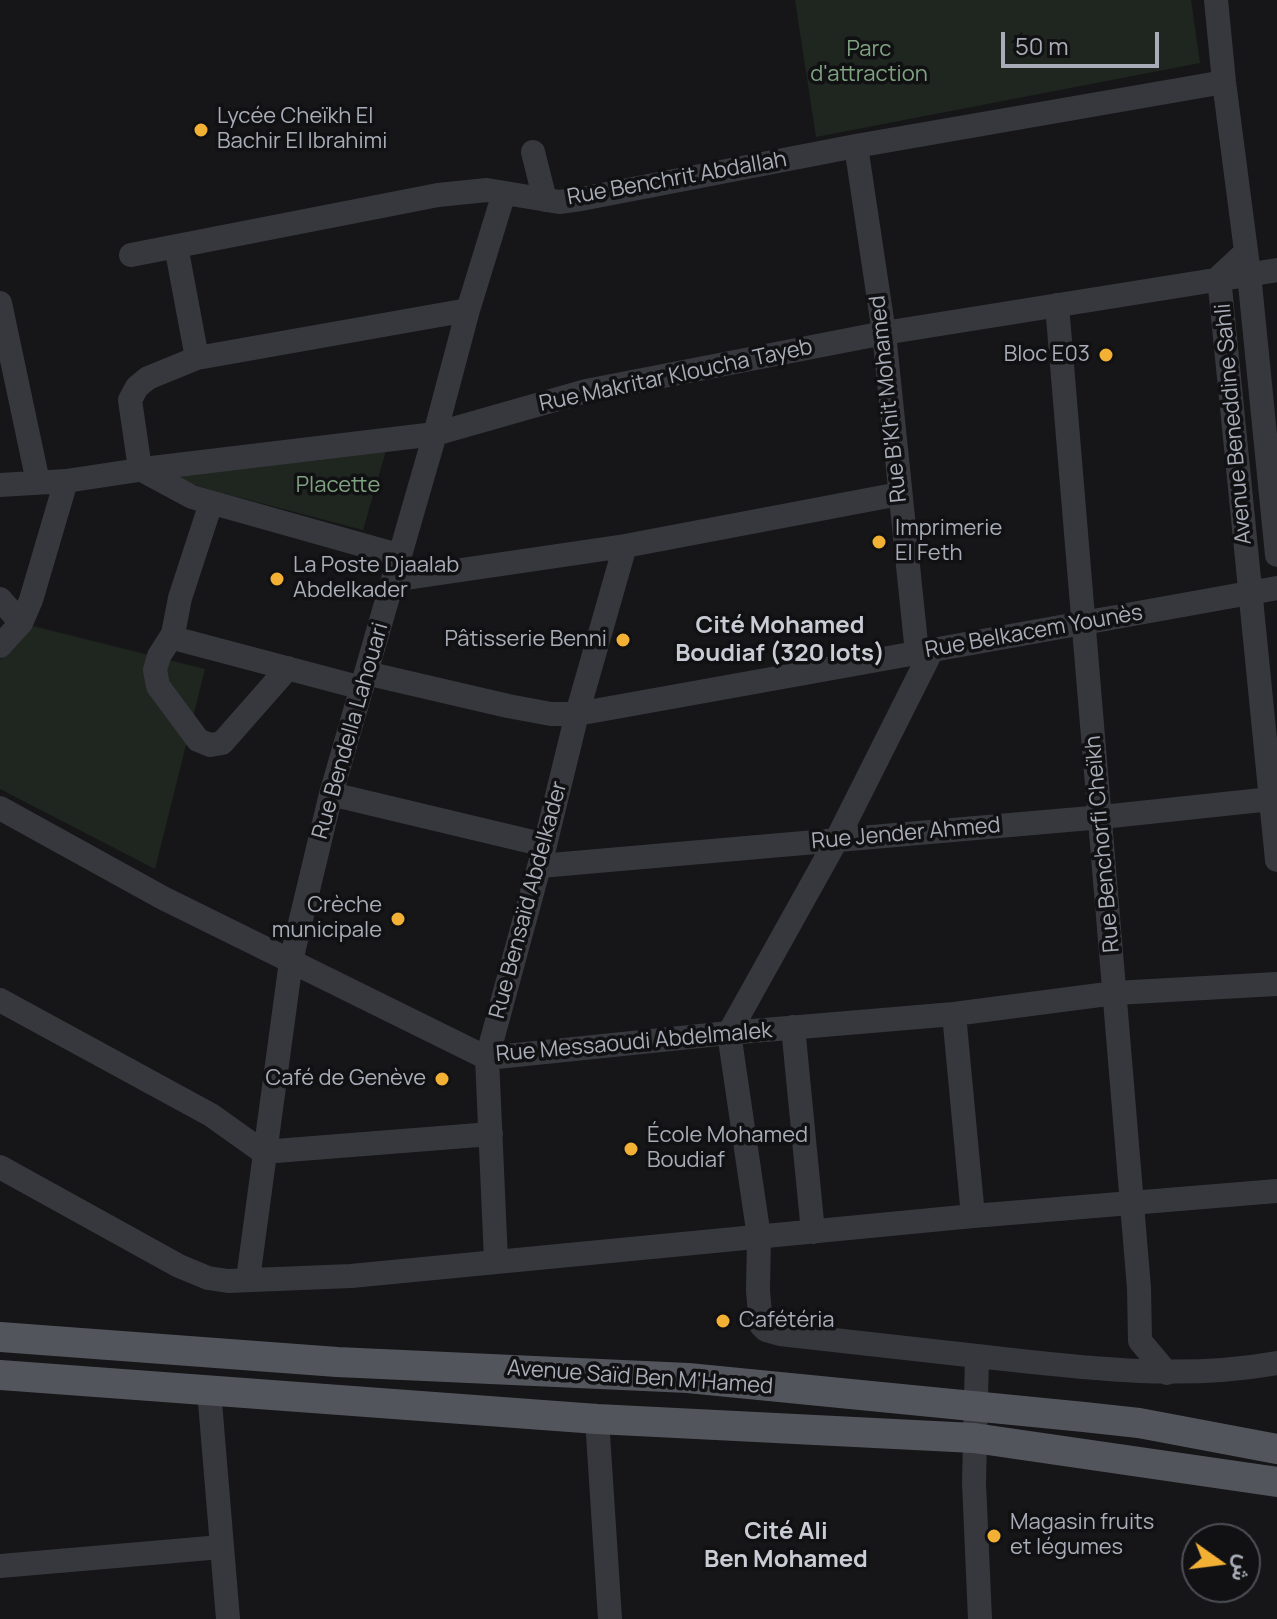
<!DOCTYPE html>
<meta charset="utf-8">
<style>
body{margin:0}
#map{position:relative;width:1277px;height:1619px;overflow:hidden;background:#161618;font-family:Manrope,Vazirmatn,sans-serif}
canvas{display:block}
.north{position:absolute;left:1181px;top:1523px;width:80px;height:80px;box-sizing:border-box;background:#111113;border:2px solid #4d4f55;border-radius:50%;rotate:104deg;font-size:22px;font-weight:700;line-height:32px;text-align:center;color:#a8adb8}
.north::after{content:'';display:block;margin:auto;width:28px;height:36px;background:#f2b134;clip-path:polygon(50% 0,100% 100%,50% 72%,0 100%)}
.scale{position:absolute;left:1001px;top:32px;width:158px;height:36px;box-sizing:border-box;border:4px solid #a8adb8;border-top:0;padding-left:10px;font-size:24px;line-height:28px;white-space:nowrap;color:#a8adb8;-webkit-text-stroke:6px #111113;paint-order:stroke}
</style>
<div id="map">
<canvas width="1277" height="1619"></canvas>
<div class="north">ش</div>
<div class="scale">50 m</div>
</div>
<script>
const g = document.querySelector('canvas').getContext('2d');
g.lineJoin = 'round';
function fillPath(path, color) { g.fillStyle = color; g.fill(path, 'evenodd'); }
function stroke(path, color, width, dash) { g.strokeStyle = color; g.lineWidth = width; g.lineCap = dash ? 'butt' : 'round'; g.setLineDash(dash || []); g.stroke(path); }
function write(font, color, halo, rows, align = 'center') {
  g.font = font + ' Manrope,sans-serif'; g.lineWidth = 7; g.setLineDash([]); g.textBaseline = 'middle'; g.strokeStyle = halo; g.fillStyle = color; for (const [text, x, y, turn = 0] of rows) {
    g.save(); g.translate(x, y); g.rotate((+turn || 0) * Math.PI / 180); g.textAlign = isNaN(turn) ? turn : align; if (halo) g.strokeText(text, 0, 0); g.fillText(text, 0, 0); g.restore();
  }
}
const green = new Path2D(`
 M795,0H1191L1200,63L816,137Z
 M388,444L363,530L211,490L167,476Z
 M33,626L205,669L155,869L0,789V660Z`);
const minor = new Path2D(`
 M1216,0L1224,82L1249,274L1277,555
 M856,146L884,333L917,653
 M533,152L545,200
 M176,246L197,358
 M1245,253L1219,277L1277,860
 M131,255L438,195L487,190L559,202L581,199L856,146L1224,82
 M0,303L38,482
 M1057,305L1139,1288L1140,1341L1167,1373
 M0,485L66,481L152,468L435,434L586,391L884,333L1277,270
 M211,503L180,598L173,634L177,639L362,688
 M398,555L192,497L140,469L130,400L137,387L148,378L197,358L468,310
 M393,580L625,546L899,494
 M0,599L21,623
 M173,634L159,656L155,670L158,686L198,740L210,745L222,743L288,668
 M0,646L21,623L31,600L66,481
 M932,650L836,841L729,1033L759,1237L758,1291L761,1325L766,1330L780,1334L977,1356L974,1483L980,1619
 M366,673L508,706L551,714H577L1277,588
 M331,794L545,845
 M0,808L163,898L487,1058L729,1033L954,1014L1115,993L1277,984
 M540,866L1102,817L1271,799
 M0,1000L211,1115L263,1152L491,1134
 M954,1014L973,1216
 M793,1027L813,1232
 M0,1167L179,1266L208,1278L228,1281L351,1276L973,1216L1277,1191
 M496,1260L487,1058L545,845L577,714L625,546
 M248,1279L291,961L331,794L435,434L468,310L504,193
 M977,1356C1077,1367 1177,1381 1277,1363
 M209,1390L228,1619
 M597,1419L610,1619
 M0,1566L221,1547`);
const major = new Path2D(`
 M0,1337L337,1362L688,1378L1084,1417L1139,1423L1277,1449
 M0,1375L597,1419L974,1438L1277,1482`);
const markers = [
 [201,130,8,"#f2b134"],
 [1106,355,8,"#f2b134"],
 [879,542,8,"#f2b134"],
 [277,579,8,"#f2b134"],
 [623,640,8,"#f2b134"],
 [398,919,8,"#f2b134"],
 [442,1079,8,"#f2b134"],
 [631,1149,8,"#f2b134"],
 [723,1321,8,"#f2b134"],
 [994,1536,8,"#f2b134"]
];
const parkNames = [
 ["Parc",869,50],
 ["d'attraction",869,75],
 ["Placette",338,486]
];
const poiNames = [
 ["Lycée Cheïkh El",217,117],
 ["Bachir El Ibrahimi",217,142],
 ["Bloc E03",1090,355,"right"],
 ["Imprimerie",895,529],
 ["El Feth",895,554],
 ["La Poste Djaalab",293,566],
 ["Abdelkader",293,591],
 ["Pâtisserie Benni",607,640,"right"],
 ["Crèche",382,906,"right"],
 ["municipale",382,931,"right"],
 ["Café de Genève",426,1079,"right"],
 ["École Mohamed",647,1136],
 ["Boudiaf",647,1161],
 ["Cafétéria",739,1321],
 ["Magasin fruits",1010,1523],
 ["et légumes",1010,1548]
];
const streetNames = [
 ["Rue Benchrit Abdallah",677,179,-10],
 ["Rue Makritar Kloucha Tayeb",676,376,-12],
 ["Rue B'Khit Mohamed",889,399,-96],
 ["Avenue Beneddine Sahli",1234,424,-95],
 ["Rue Belkacem Younès",1034,632,-10],
 ["Rue Bendella Lahouari",351,731,-74],
 ["Rue Jender Ahmed",906,834,-5],
 ["Rue Benchorfi Cheïkh",1103,844,-95],
 ["Rue Bensaïd Abdelkader",529,900,-75],
 ["Rue Messaoudi Abdelmalek",634,1043,-5],
 ["Avenue Saïd Ben M'Hamed",640,1378,4]
];
const neighbourhoodNames = [
 ["Cité Mohamed",780,626],
 ["Boudiaf (320 lots)",780,654],
 ["Cité Ali",786,1532],
 ["Ben Mohamed",786,1560]
];
fillPath(green, '#1e261f');
stroke(minor, '#37383d', 24);
stroke(major, '#53555c', 30);
for (const [x, y, r, color] of markers) { const dot = new Path2D(); dot.arc(x, y, r, 0, 2 * Math.PI); g.fillStyle = color; g.fill(dot); stroke(dot, '#111113', 3); }
write('22px', '#7fa381', '#111113', parkNames);
write('22px', '#a8adb8', '#111113', poiNames, 'left');
write('22px', '#a8adb8', '#111113', streetNames);
write('bold 24px', '#c9ccd4', '#111113', neighbourhoodNames);
</script>
